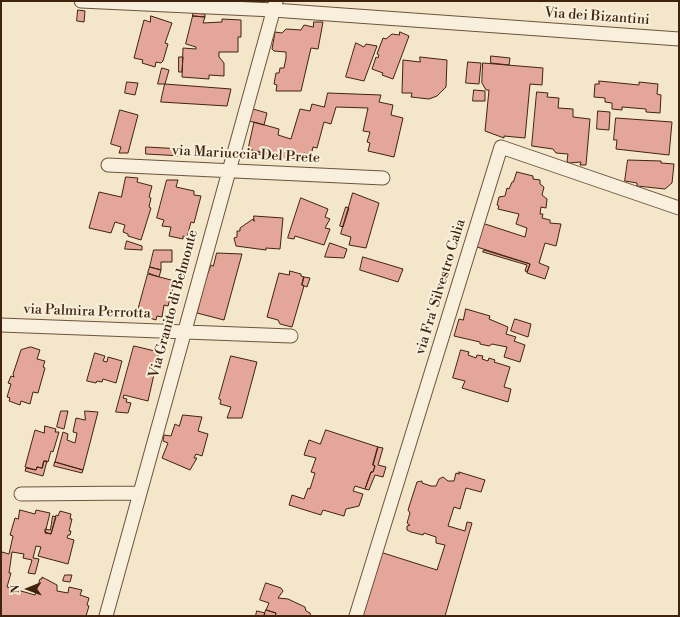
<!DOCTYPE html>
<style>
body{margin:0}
#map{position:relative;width:680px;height:617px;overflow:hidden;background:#f4e6c9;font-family:"Libre Bodoni",serif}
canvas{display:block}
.frame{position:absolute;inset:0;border:2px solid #3f230e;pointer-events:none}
.north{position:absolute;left:8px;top:569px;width:40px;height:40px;-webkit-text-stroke:3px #f8efdc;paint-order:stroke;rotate:269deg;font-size:11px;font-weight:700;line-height:16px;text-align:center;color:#3f230e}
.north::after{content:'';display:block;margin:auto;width:14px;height:18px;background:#3f230e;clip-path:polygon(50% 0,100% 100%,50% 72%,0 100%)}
</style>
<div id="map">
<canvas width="680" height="617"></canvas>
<div class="frame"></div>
<div class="north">N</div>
</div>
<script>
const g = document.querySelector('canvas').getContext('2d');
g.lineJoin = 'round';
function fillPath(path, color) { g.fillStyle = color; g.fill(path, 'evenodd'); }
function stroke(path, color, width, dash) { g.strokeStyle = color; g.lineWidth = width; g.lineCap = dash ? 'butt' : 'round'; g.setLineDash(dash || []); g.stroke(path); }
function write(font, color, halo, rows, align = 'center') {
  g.font = font + ' "Libre Bodoni",serif'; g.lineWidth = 4; g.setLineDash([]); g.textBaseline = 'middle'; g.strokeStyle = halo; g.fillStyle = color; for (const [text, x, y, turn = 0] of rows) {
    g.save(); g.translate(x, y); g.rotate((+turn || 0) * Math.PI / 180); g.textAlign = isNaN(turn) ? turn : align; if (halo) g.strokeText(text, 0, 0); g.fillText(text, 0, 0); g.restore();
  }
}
const building = new Path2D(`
 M78,10L85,11L84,22L77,21Z
 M193,13L205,14V17L193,16Z
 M151,16L172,23L165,43L168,44L163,61L161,63L156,62L155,67L142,63L143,60L134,58L144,20L150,22Z
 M193,16L205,17L203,23L222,22V19L241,20V37H238V52H219V57L224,63V76L209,75V79L182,77L183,48L196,49V47L186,44Z
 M314,22H323L318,49L311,48L301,91H276L277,85L274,84L276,73H279L280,68H284L286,58V52L274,51L272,49L275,32L282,33L286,29L301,30L304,25L313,27Z
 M400,32L409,36L393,79L382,75L383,73L372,69L376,57L378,58L379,55L377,54L383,38L386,39L392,34L399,35Z
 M356,43L364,47L366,44L377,46L364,81L346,77Z
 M491,56L510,58L509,65L491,63Z
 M179,57H183L182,72H179Z
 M420,57L447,60L446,87L437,96L429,99L411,97L412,93H402L403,60L420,62Z
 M468,62L481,63L479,84L466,83Z
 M483,63L543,68L542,85L530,84L525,138L504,136V138L485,131L489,90H486L482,83Z
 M162,68L169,70L165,84H158Z
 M599,81L639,85V82L658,84L657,94L661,95L660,113L646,112V109L622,107V110L612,109V103L605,102V98L594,97L595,84H599Z
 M127,82L138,83L135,95L125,93Z
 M165,84L231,89L227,106L161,102Z
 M474,90L485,91V101H473Z
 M537,92L548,93L547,97L559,98L558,108L573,109V117L590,119L586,165H580L581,162L569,163L567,161L568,154L556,153L553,149L532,146Z
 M328,93L381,95L379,102L393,105L391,115L403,118L394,157L368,151L370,143L367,142L370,132L363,131L368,108L336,107L331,124L324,122L317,148L313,147L311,155L304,153L302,161L286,156V161L276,160L277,158L267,156L268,154L248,149L254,122L279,129L278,135L291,139L300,109L310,111L312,104L324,107Z
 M253,109L267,113L264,125L249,121Z
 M120,110L138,115L128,153H119L121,147L111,144Z
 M598,111L610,112L609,130L597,129Z
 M616,118L672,122L669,155L616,149L617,140H614Z
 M146,147L183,149L182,156L146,154Z
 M248,149L262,153V155L247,151Z
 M628,160L661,161V163L674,164L672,183L665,189L637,186V183L625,181Z
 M517,172L533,176V179L540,180V184L544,187L542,195L547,199L546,208L541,207L540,214H543L542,218L550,220V223L561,224L556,246L545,243L539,263L549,267L545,279L527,273L530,264L474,246L482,223L525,237L527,228L516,224L519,214L498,209L499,206L497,205L499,197L505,196L507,188L509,189L512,182H513Z
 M126,177L138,178L137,182L152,186L149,197L151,198L149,207L151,208L141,240L128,236V234L123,232L125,225L115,222L111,233L89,228L99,192L121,197Z
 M167,180H178L176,187L194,191V195L201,196L194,223L191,222L187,237L183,236V239L169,236L171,227L162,226L164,220L157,218Z
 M353,193L379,203L366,248L349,245L351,237L341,234Z
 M301,198L328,209L325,217L330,219L325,228L330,229L324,245L295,236L294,239L288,238Z
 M346,207L349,208L343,227L340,226Z
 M254,216L283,218L280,249L266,248V250L236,246L234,238L237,237V231H240V228L253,219L254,221Z
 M127,241L142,246V250L125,249Z
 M330,243L347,249L344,258L325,257Z
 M154,250H172V262H161V270L150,267Z
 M484,250L530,264L527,272L525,271L527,265L483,252Z
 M217,253L242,254L224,320L197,313L205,281L211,265L213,266Z
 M363,257L403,269L398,282L360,270Z
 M150,267L161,270L159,277L148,273Z
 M290,271L301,274V276L304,277L302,285L304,286L292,327L280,324L278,320L267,317L279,273L289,275Z
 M148,274L175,281L168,306L164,305L162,317L157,316L156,320L137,314Z
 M304,277L310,278L307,287L302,285Z
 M466,309L490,316L489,319L508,327L506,334L516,337L514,341L525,345L520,362L504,357L507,347L492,344L489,346L480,344V342L454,336L459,319L463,320Z
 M515,319L531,324L528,337L511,331Z
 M134,346L159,352L148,401L124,395L123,398L127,399L126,402L131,403L128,413L116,412Z
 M31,347L40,350L37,359L45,361L43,367L45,368L38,393L33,392L30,404L21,401L20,405L9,401L10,398L7,397L11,384L8,383L11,376L14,377L13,374L21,350Z
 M461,350L469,352L468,355L476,358L477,355L483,356L482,359L488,361L489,358L495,360L494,362L510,367L504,387L511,389L508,402L462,388L465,381L453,378Z
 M95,353L105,356L103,361L107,362L108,357L122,361L116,383L103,379L102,382L97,381L96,383L87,381Z
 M231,356L257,362L242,418H227L231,407L220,404L221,400L219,399Z
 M61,411H68L64,429L57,427Z
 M85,411L98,412L83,470L55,462L63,432L68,434L67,440L75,443L77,433L73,432L76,418L85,420Z
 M183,415L202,417L198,431L208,434L202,456L196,454L194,458H197L190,470L162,458L168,443L163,441L164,435L171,436L175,424L179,426Z
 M45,426L56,429L55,432H59L53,452L51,451L48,462L44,461L42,468L37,467L36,470L25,467L35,430L44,433Z
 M326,430L378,447L373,465L375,466L373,472H371L365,489L355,486L353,491L363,494L359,506L346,509L344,516L323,510L321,515L289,505L292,495L304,499L308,488L310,489L315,473L311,472L316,458L304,455L309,440L320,444Z
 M378,447L383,448L378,465L386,467L383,477L375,475L369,490L365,489L371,472H373L375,466L373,465Z
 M44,461H47L43,476L25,471L26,468L36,470L37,467L42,468Z
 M55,462L83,470L82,473L54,466Z
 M459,472L485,480L481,492L466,488L460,509L454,507L448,526L465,531L467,522L472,523L445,616H360L380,552L437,570L445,545L436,543V537L424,533L423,535L411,532L407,530V526L410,525L407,523L410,513L408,510L417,482L422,481V483L431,486H436L439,479L443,477L448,481H454L456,473L459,474Z
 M20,510L35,514L36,510L50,513L45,533L51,534L56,515L58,516L60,511L71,514L70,519H72L69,531H71L70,535H68L67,538L74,540L68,564L38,556L41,547L36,546L33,558L39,559L35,574L28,573L32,560L23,558L24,554L12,552L9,573H11L7,587L35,595L40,579H42V577L57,585V591L68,593L69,587L82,590L80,595L89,598L87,605L89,606L86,616H1V556L2,552L9,554L13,536L10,535L15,518L18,519Z
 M53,516L56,517L51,534L45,532V529L50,530Z
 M65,575H72L70,582L63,581Z
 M266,583L281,588L283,591L278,598L288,599L305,607L306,611L310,613L311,616H275L276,613L266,610L269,603L260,600Z
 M266,610L276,613L275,616H264Z
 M257,611L265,613L264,616H256Z`);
const street = new Path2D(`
 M81,1L273,10L679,39
 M108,165L383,178
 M1,325L291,336
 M21,494L139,493
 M106,616L276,1
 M356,616L501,147L679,208`);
const streetNames = [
 ["Via dei Bizantini",597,17,4],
 ["via Mariuccia Del Prete",246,155,3],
 ["via Fra' Silvestro Calia",441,287,-73],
 ["Via Granito di Belmonte",174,304,-75],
 ["via Palmira Perrotta",87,312,2]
];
fillPath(building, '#e5a69a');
stroke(building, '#3f230e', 1);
stroke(street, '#6c543d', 15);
stroke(street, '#f8efdc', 13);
write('14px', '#3f230e', '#f8efdc', streetNames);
</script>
